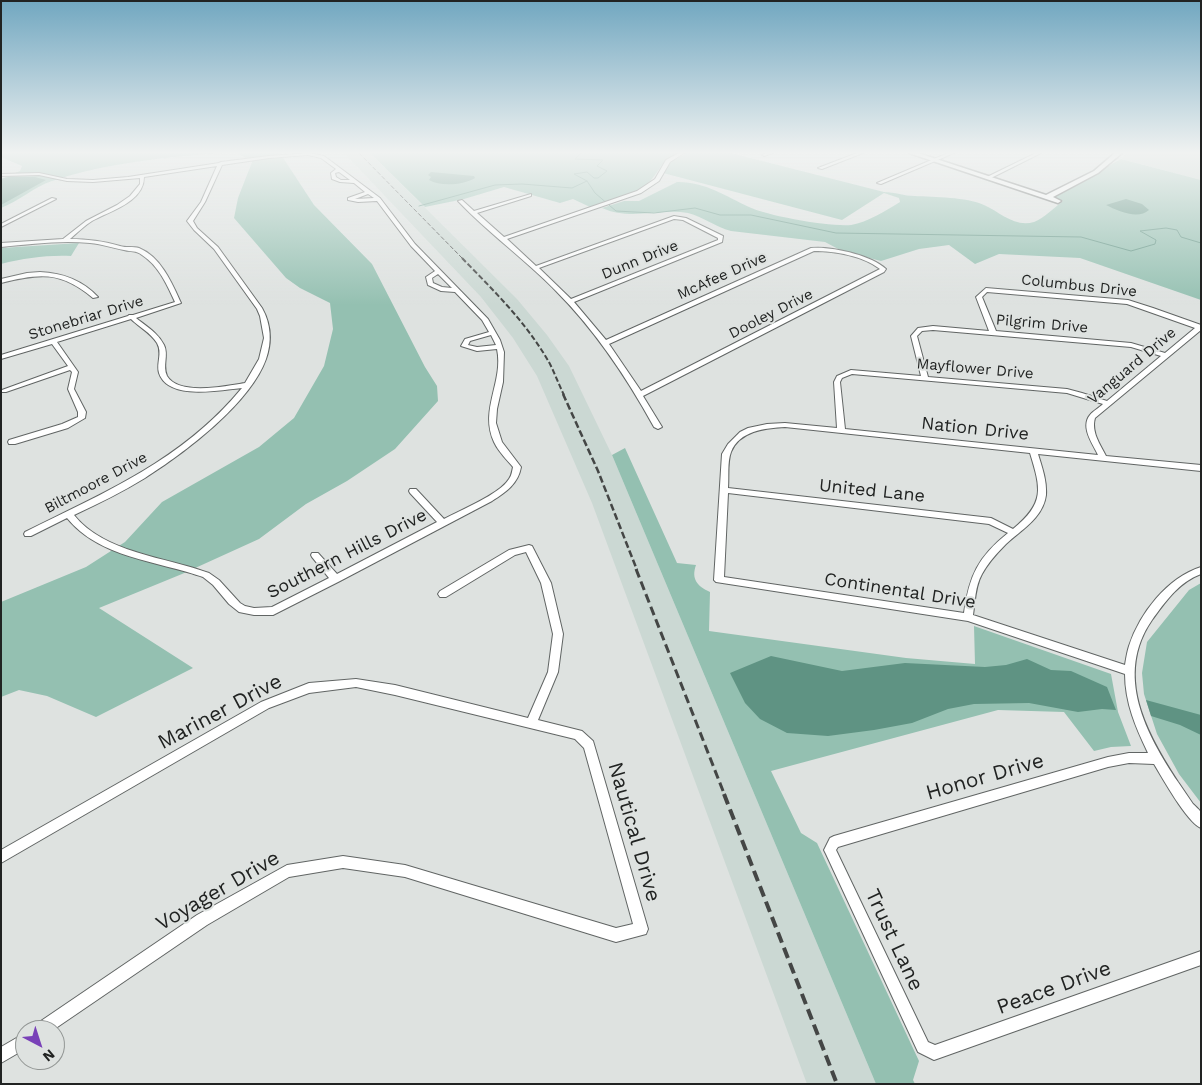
<!DOCTYPE html>
<style>
body{margin:0}
#map{position:relative;width:1202px;height:1085px;overflow:hidden;background:#dee2e0;font-family:"Work Sans",sans-serif}
canvas{display:block}
.frame{position:absolute;inset:0;border:2px solid #212322;pointer-events:none}
.north{position:absolute;left:15px;top:1020px;width:50px;height:50px;box-sizing:border-box;background:#dee2e0;border:1px solid #929694;border-radius:50%;rotate:140deg;font-size:14px;font-weight:700;line-height:20px;text-align:center;color:#212322}
.north::after{content:'';display:block;margin:auto;width:18px;height:22px;background:#7941b8;clip-path:polygon(50% 0,100% 100%,50% 72%,0 100%)}
</style>
<div id="map">
<canvas width="1202" height="1085"></canvas>
<div class="frame"></div>
<div class="north">N</div>
</div>
<script>
const g = document.querySelector('canvas').getContext('2d');
g.lineJoin = 'round';
function fillPath(path, color) { g.fillStyle = color; g.fill(path, 'evenodd'); }
function stroke(path, color, width, dash) { g.strokeStyle = color; g.lineWidth = width; g.lineCap = dash ? 'butt' : 'round'; g.setLineDash(dash || []); g.stroke(path); }
function write(font, color, halo, rows, align = 'center') {
  g.font = font + ' "Work Sans",sans-serif'; g.lineWidth = 4; g.setLineDash([]); g.textBaseline = 'middle'; g.strokeStyle = halo; g.fillStyle = color; for (const [text, x, y, turn = 0] of rows) {
    g.save(); g.translate(x, y); g.rotate((+turn || 0) * Math.PI / 180); g.textAlign = isNaN(turn) ? turn : align; if (halo) g.strokeText(text, 0, 0); g.fillText(text, 0, 0); g.restore();
  }
}
const built = new Path2D(`
 M344,153H370L517,299L547,335L569,366L612,455L876,1084H807L592,503L537,376L513,338L481,297Z
 M1126,153H1201V180L1121,159Z`);
const green = new Path2D(`
 M1,153H223C166,157 106,163 52,181C34,187 19,201 1,208V179L20,171L22,166L1,157Z
 M237,153H280L314,205L372,264L425,367L437,386L438,401L395,449L347,481L306,504L259,539L182,574L99,608L193,668L96,717L47,696L19,690L1,697V602L86,567L125,542L162,502L259,447L294,418L324,366L333,329L330,303L300,288L286,278L234,218L238,198L252,162Z
 M370,153H677C658,163 659,175 645,186C629,197 608,201 590,207L573,199L560,203L504,187L464,199L425,207Z
 M687,153H731L884,192C895,192 904,196 915,196C935,197 966,197 984,205C1000,212 1015,228 1034,222C1044,218 1055,207 1063,201L1052,197L1121,159L1201,180V300L1080,258L999,254L975,264L949,245L919,249L881,261L842,251L825,242L731,231C715,227 704,217 688,213C659,208 631,221 602,208L624,201H639L677,182C703,181 726,196 749,207C768,216 830,227 851,225C868,222 885,211 900,202L899,198L884,193L842,220L663,173L672,161Z
 M79,243L71,256C47,255 25,258 1,264V248Z
 M625,448L677,563L696,565C691,579 697,586 710,592L709,631L906,658L975,664L974,626L1111,674L1118,712L1131,746L1111,747L1094,751L1064,712L998,710L771,771L801,833L817,843L919,1061L913,1080L915,1084H876L612,455Z
 M1201,583V803L1179,774L1157,734L1144,694L1142,673L1147,642L1189,590Z`);
const water = new Path2D(`
 M431,172L474,176L475,178C463,185 441,187 429,180L431,177L428,175Z
 M8,177H35L46,180L1,205V179Z
 M1126,199L1142,204L1149,210C1138,220 1118,211 1106,205Z
 M771,656L842,671L905,663L985,667L1006,665L1027,659L1051,670L1071,671L1107,687L1116,710L1102,709L1078,712L1029,703L974,704L948,709L912,723L874,730L828,736L787,733L760,719L745,703L730,673Z
 M1146,700L1201,715V735L1180,725L1151,716Z`);
const stream = new Path2D(`
 M581,153L575,159L603,160L597,166L607,171L598,178H594L587,172L574,174L587,181L595,193L616,211L654,213L695,208L720,215H751L836,233L1081,237L1131,251L1155,244L1156,240L1140,231L1166,228L1177,230L1181,237L1201,243
 M419,206L495,185L522,184L572,188L587,181`);
const street = new Path2D(`
 M309,153L324,156L380,198L415,244L488,319L500,340L504,352L503,382L497,409L496,423L502,442L521,467C518,484 506,492 492,501L340,581L273,615H254L239,612L229,604L213,585L203,577C158,561 99,558 67,518L31,536H25L24,534L25,532C105,492 183,460 242,388C221,390 168,401 159,373C156,363 163,353 157,343C151,333 139,327 131,319L57,342L78,372L74,389L86,412L85,418L68,428L15,444H9L8,442L9,440L62,424L78,417V412L68,389L72,372L70,370L6,392H1L2,390L68,366L52,344L1,359V355L128,316L129,315H133L175,302C167,285 159,266 142,255C136,250 131,252 124,250C113,248 102,244 90,243C61,240 31,244 1,247V243L63,239L86,221L117,205L130,196L140,184V178L93,182L67,181L39,175L1,176V174L39,173L67,179L93,180L128,177L219,163L221,162L269,156ZM308,155L321,158L336,169L331,173L332,179L340,182L354,183L365,192L348,198V200L358,202L377,201L411,246L435,271L426,277L428,285L441,291L455,292L482,320L489,332L465,339L461,346L477,351L497,349C504,382 479,409 494,442C498,451 507,460 513,467C512,471 512,475 509,479C500,494 461,510 444,519L416,489H410L409,491L410,493L437,522L337,574L318,553H312L311,555L312,557L329,578L272,607L254,608L245,606L240,603L219,580L209,573C166,557 104,553 74,515C98,504 122,492 145,478C184,453 250,404 266,359C272,342 271,324 262,308L218,247L197,228L193,221L205,202L222,165L269,158ZM217,166L201,202L187,221L194,230L214,249L257,309L260,316L264,338L259,359L245,383C226,386 179,396 167,376C162,366 169,355 164,345C158,333 146,326 136,318L181,303C172,283 161,257 139,248C133,246 126,248 120,246C103,241 87,239 70,239C77,233 84,226 92,221C110,211 144,202 144,177ZM339,172L350,180H341L336,177L335,173ZM368,194L374,198L355,199ZM438,274L452,288L442,287L433,283L432,278ZM491,335L496,345L477,347L468,345L470,341Z
 M679,153H684L670,162L659,181L641,193L507,239L536,266L674,216L686,218L723,236L722,242L574,302L606,340L811,248C831,246 871,255 886,269L884,272L643,396L662,427L658,429L654,427C627,378 596,331 556,291C525,259 488,233 458,201L462,200L474,211L531,194V196L477,213L504,237L637,191L655,179L666,160ZM674,219L683,220L718,238V240L571,299L539,268ZM814,251C835,251 863,256 880,269L641,391L609,344Z
 M766,153H773L764,156L762,155Z
 M857,153H863L822,169L818,168Z
 M948,153H954L881,184L877,183Z
 M1036,153H1041L991,178L987,177Z
 M52,198L56,199L1,227V224Z
 M40,272C63,273 82,280 98,297L93,298C61,271 40,273 1,283V279L27,273Z
 M986,288L1128,300L1153,308L1201,325V330L1095,418C1091,432 1100,444 1106,456L1201,465V471L1038,454C1042,467 1047,481 1046,495C1043,518 1021,530 1006,544C997,553 988,563 982,574C975,586 975,602 973,615L1125,665C1126,659 1127,652 1129,646C1140,613 1167,578 1201,567V574C1179,582 1165,602 1152,620C1114,675 1146,734 1178,782C1183,789 1188,797 1193,804C1195,806 1200,810 1201,813C1202,816 1201,824 1201,828C1187,822 1163,779 1154,764L1129,763L1108,767L838,847L836,850L928,1042L935,1045L1201,951V965L934,1060L918,1052L826,854L824,850L830,838L834,836L1108,757L1129,753H1148C1136,728 1125,703 1125,674L968,621L716,582L714,580L722,454L728,444L740,432L748,428L767,424L785,423L837,428L834,382L837,376L851,370L921,376L911,336L918,328L933,326L989,331L976,297ZM987,292L1127,304L1195,328L1165,353L1131,343L996,331L982,297ZM933,330L1131,347L1161,356L1107,401L1082,393L1067,389L928,377L917,336L922,331ZM852,374L1067,393L1103,404C1099,408 1093,411 1090,415C1080,427 1093,444 1098,455L845,429L840,382L842,378ZM785,427L1030,453C1041,489 1045,503 1013,529L991,518L728,488C729,477 727,462 731,452C739,431 765,428 785,427ZM728,493L989,524L1008,533C978,557 969,576 964,613L724,577Z
 M529,545L532,546L551,583L563,634L558,672L538,720L582,731L593,741L648,929L646,934L616,942L405,877L343,868L289,877L207,925L53,1030H33L35,1025L197,915L287,865L343,856L405,865L616,928L633,924L584,748L575,739L395,695L356,687L309,693L269,708L1,863V850L261,702L309,683L356,679L395,685L528,718L548,672L553,634L541,583L526,552L515,555L446,597H440L438,594L440,591L509,550Z
 M25,1033V1049L1,1063V1047Z`);
const secondary = new Path2D(`
 M909,153H918L1046,195L1094,171L1115,153H1122L1098,173L1053,197L1061,201L1058,203Z`);
const railFar4 = new Path2D(`
 M359,153L463,259`);
const railFar3 = new Path2D(`
 M462,258C494,291 527,323 550,364C555,374 559,385 564,395`);
const railFar2 = new Path2D(`
 M563,394L598,471L637,570`);
const railFar1 = new Path2D(`
 M636,569L725,796`);
const rail = new Path2D(`
 M724,794L837,1084`);
const farStreetnames = [
 ["Dunn Drive",640,260,-22],
 ["McAfee Drive",722,276,-24],
 ["Columbus Drive",1079,286,6],
 ["Dooley Drive",771,314,-27],
 ["Stonebriar Drive",86,318,-17],
 ["Pilgrim Drive",1042,324,5],
 ["Vanguard Drive",1132,366,-40],
 ["Mayflower Drive",975,369,5],
 ["Biltmoore Drive",96,483,-28]
];
const streetNames = [
 ["Nation Drive",975,429,6],
 ["United Lane",872,491,6],
 ["Southern Hills Drive",347,554,-27],
 ["Continental Drive",900,591,9]
];
const nearStreetnames = [
 ["Mariner Drive",220,712,-28],
 ["Honor Drive",985,777,-16],
 ["Nautical Drive",634,832,74],
 ["Voyager Drive",218,891,-30],
 ["Trust Lane",894,940,65],
 ["Peace Drive",1054,988,-20]
];
fillPath(built, '#cbd8d3');
fillPath(green, '#94c0b1');
fillPath(water, '#5f9383');
stroke(stream, '#5f9383', 1);
stroke(street, '#616564', 2);
stroke(secondary, '#616564', 3);
fillPath(street, '#fff');
fillPath(secondary, '#fff');
stroke(railFar4, '#444645', 1, [4.5, 2]);
stroke(railFar3, '#444645', 2, [5.5, 2.5]);
stroke(railFar2, '#444645', 2.5, [7, 3]);
stroke(railFar1, '#444645', 3, [9, 4.5]);
stroke(rail, '#444645', 4, [11, 5.5]);
const sky = g.createLinearGradient(0, 0, 0, 305);
sky.addColorStop(0, '#71a7c0');
sky.addColorStop(0.5, '#f0f2f1');
sky.addColorStop(1, '#f0f2f100');
g.fillStyle = sky;
g.fillRect(0, 0, 1202, 305);
write('15px', '#212322', '#dee2e0', farStreetnames);
write('18px', '#212322', '#dee2e0', streetNames);
write('21px', '#212322', '#dee2e0', nearStreetnames);
</script>
